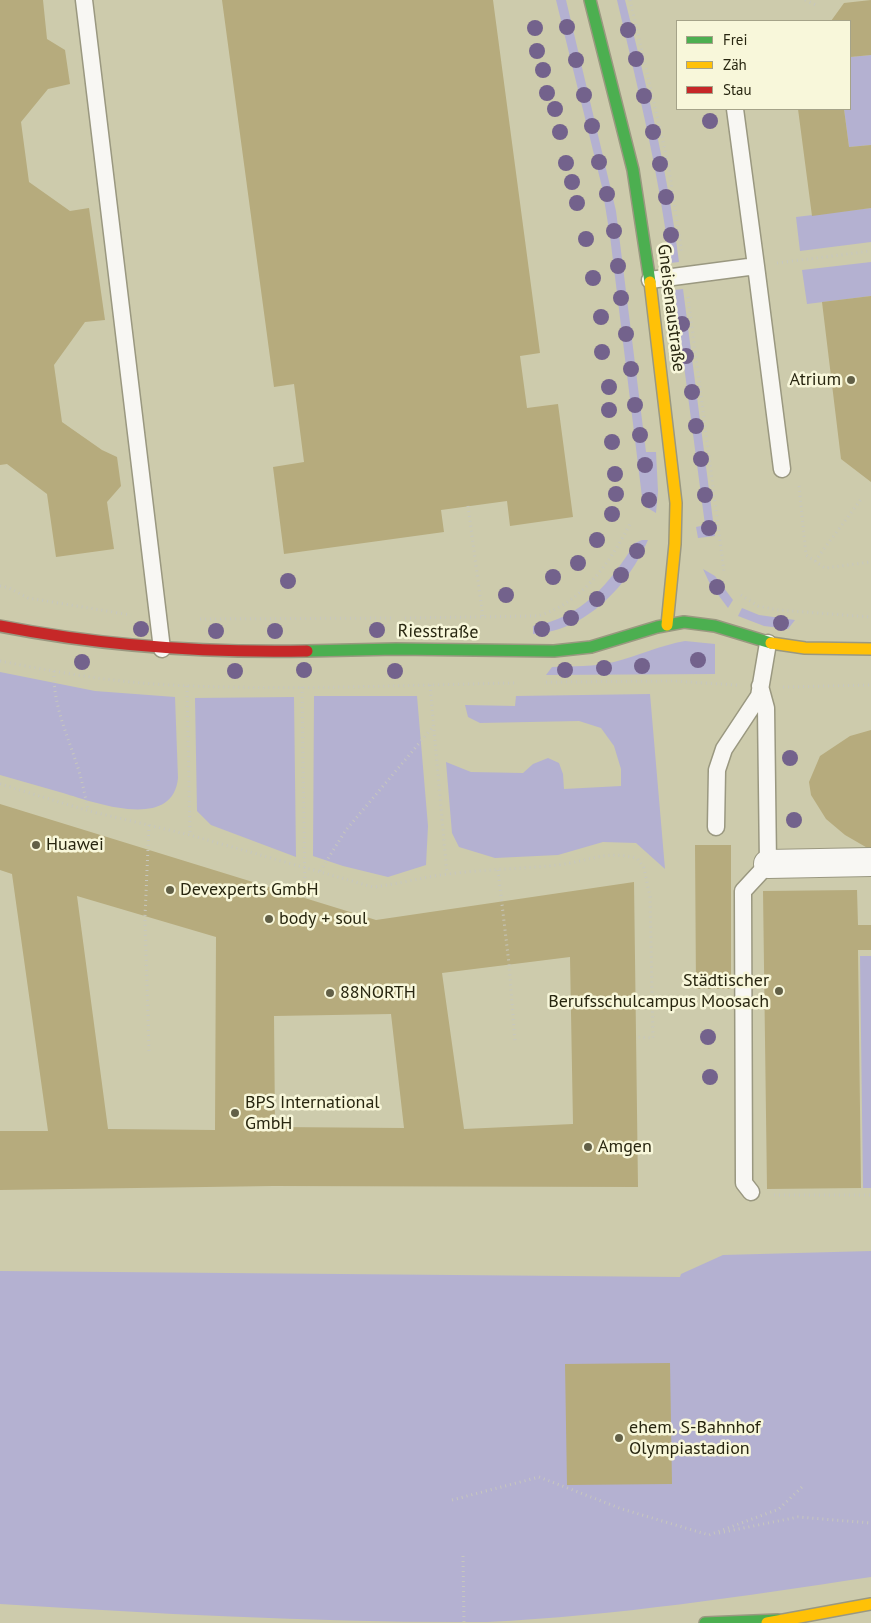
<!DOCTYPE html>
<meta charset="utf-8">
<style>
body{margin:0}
#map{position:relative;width:871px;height:1623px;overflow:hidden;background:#cdcbac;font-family:"PT Sans",sans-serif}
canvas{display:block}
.legend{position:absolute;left:676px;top:20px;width:175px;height:90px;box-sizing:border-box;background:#f8f7da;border:1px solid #a5a389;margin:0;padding:6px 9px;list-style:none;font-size:15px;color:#282610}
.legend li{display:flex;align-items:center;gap:10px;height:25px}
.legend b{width:25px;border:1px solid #a5a389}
</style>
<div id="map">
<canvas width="871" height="1623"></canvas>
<ul class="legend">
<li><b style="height:6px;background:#4caf50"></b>Frei</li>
<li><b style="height:6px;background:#ffc107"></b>Zäh</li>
<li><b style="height:6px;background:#c62828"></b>Stau</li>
</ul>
</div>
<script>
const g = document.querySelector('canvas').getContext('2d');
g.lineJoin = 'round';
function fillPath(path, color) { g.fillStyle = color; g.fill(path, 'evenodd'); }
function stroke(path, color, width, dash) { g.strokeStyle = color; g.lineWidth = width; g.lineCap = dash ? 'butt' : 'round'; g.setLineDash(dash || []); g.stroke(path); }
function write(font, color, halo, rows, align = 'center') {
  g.font = font + ' "PT Sans",sans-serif'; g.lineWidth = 5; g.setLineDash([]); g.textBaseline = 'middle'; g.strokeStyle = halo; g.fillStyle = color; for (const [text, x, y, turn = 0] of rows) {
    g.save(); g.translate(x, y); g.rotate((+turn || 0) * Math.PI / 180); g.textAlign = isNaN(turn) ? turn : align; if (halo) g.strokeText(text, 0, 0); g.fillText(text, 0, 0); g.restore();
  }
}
const green = new Path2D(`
 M556,0H566L616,211L646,452H656L658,491L656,513L646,507L642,497L610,236L602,187Z
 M617,0H625C647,87 668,173 679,262L670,263C659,173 638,88 617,0Z
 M871,55V145L849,147L844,109H850V57Z
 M871,208V242L800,251L796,217Z
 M871,262V296L807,304L802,270Z
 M683,289L715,536L698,538L696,527L705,525L674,290Z
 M642,540H648C628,586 586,631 533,634V626C582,618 610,583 635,543Z
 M703,569L715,576L733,600L728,608L710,584Z
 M742,608L759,615L795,620L788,629L764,626L738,616Z
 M685,641L715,644V674L546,675L552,667C573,666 594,667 614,662C638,656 661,645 685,641Z
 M0,672L95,691L175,697L178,778C173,832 93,802 63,793C42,787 21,781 0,775Z
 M650,694L665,869L636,843L603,842L558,855L495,858L459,847L452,833L446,762L471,772L523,773L533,764L548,758L559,763L563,774L564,789L621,786V769L614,746L601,728L579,721L480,723L468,717L465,705L515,706L516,696Z
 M314,696H417L428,826L426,865L388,877L343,866L313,856Z
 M294,697L296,857L211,825L197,811L195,698Z
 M860,956H871V1188H863Z
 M871,1251V1577C744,1596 615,1616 487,1622C325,1623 162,1614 0,1604V1271L680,1277L681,1274L723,1255Z`);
const building = new Path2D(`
 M0,0H43L47,39L65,50L70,84L48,89L21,122L29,182L70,211L89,208L105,320L85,322L54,365L62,422L102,450L117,457L121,486L107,502L114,549L56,557L47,494L7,464L0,465Z
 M222,0H493L540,353L520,356L527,408L558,404L573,517L510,526L507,501L441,510L444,532L284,554L273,467L304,462L294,384L274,387Z
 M871,0V55L850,57V21H831L844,3Z
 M798,109H844L849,147L871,145V208L812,216Z
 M871,296V482L841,459L822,302Z
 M871,730V850L845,835L826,819L811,795L809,782L820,756L850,736Z
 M0,804L376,920L634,882L638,1187L273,1186L0,1190V1131H48L12,874L0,870ZM77,896L216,937L215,1130L108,1129ZM570,957L573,1124L464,1129L442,973ZM391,1014L404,1128L275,1127L274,1016Z
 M695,845H731V989H696Z
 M857,890L858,925H871V950H858L861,1188L767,1189L763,891Z
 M670,1363L672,1484L567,1485L565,1364Z`);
const path = new Path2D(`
 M630,0L668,163L682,254
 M805,0L818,6
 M777,263L871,251
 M688,297L724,571
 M799,486L806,555L825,568L871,562
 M468,506L483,618
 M815,561L862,498
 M0,586L9,588L28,598L131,615
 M741,595L758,606L778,610L871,617
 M405,618L538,616C583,602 610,563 631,522
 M200,619L391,618
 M0,661C55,672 112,682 169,685C285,691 401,685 517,683
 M54,671C53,705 67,734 77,765C82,780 85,795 88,810
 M546,682L675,681L737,685
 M430,685L447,874
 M187,686L190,835
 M302,687L305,897
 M783,687L871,685
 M0,784L89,811L190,835L373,887C399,884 423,877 448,874C485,869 522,869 558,865C590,861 604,850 637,858L644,868L650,897L653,1038L636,1037
 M149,825L145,916L149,1052
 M498,870L509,964L515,1042
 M320,871L346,830L432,728
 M774,1195H871
 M452,1500L539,1477L622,1509L709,1535L779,1509L803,1486
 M719,1533L798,1517L871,1523
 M463,1556L464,1623`);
const lane = new Path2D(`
 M84,0L162,649
 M735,109L756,266
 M650,280L756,266L782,469
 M716,827L717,770L724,749L759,696L768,643
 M751,1192L744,1183L743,891L768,864L766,708L760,686`);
const street = new Path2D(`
 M768,864L871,862`);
const fast = new Path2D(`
 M590,0L633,170L650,282
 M307,651L396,649L554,651L591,647L657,627L684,622L715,626L771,643
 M705,1623L778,1620`);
const slow = new Path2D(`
 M650,282L676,503L675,544L667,625
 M771,643L805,648L871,649
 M767,1623L871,1604`);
const jam = new Path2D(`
 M0,626C102,646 203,653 307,651`);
const trees = [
 [567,27],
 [535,28],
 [628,30],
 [537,51],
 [636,59],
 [576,60],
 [543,70],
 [547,93],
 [584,95],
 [644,96],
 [555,109],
 [710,121],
 [592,126],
 [560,132],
 [653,132],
 [599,162],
 [566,163],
 [660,164],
 [572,182],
 [607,194],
 [666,197],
 [577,203],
 [614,231],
 [671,235],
 [586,239],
 [618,266],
 [593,278],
 [621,298],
 [601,317],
 [682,324],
 [626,334],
 [602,352],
 [686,356],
 [631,369],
 [609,387],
 [692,392],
 [635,405],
 [609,410],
 [696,426],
 [640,435],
 [612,442],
 [701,459],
 [645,465],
 [615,474],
 [616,494],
 [705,495],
 [649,500],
 [612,514],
 [709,528],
 [597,540],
 [637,551],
 [578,563],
 [621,575],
 [553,577],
 [288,581],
 [717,587],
 [506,595],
 [597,599],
 [571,618],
 [781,623],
 [141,629],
 [542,629],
 [377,630],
 [216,631],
 [275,631],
 [698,660],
 [82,662],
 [642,666],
 [604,668],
 [304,670],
 [565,670],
 [235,671],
 [395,671],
 [790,758],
 [794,820],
 [708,1037],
 [710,1077]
];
const markers = [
 [851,380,5,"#626047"],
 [36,845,5,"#626047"],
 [170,890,5,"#626047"],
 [269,919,5,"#626047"],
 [779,991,5,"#626047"],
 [330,993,5,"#626047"],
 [235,1113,5,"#626047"],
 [588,1147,5,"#626047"],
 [619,1438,5,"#626047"]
];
const streetNames = [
 ["Gneisenaustraße",671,308,83],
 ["Riesstraße",438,632,1]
];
const poiNames = [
 ["Atrium",841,380,"right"],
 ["Huawei",46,845],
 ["Devexperts GmbH",180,890],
 ["body + soul",279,919],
 ["Städtischer",769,981,"right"],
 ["Berufsschulcampus Moosach",769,1002,"right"],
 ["88NORTH",340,993],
 ["BPS International",245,1103],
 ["GmbH",245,1124],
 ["Amgen",598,1147],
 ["ehem. S-Bahnhof",629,1428],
 ["Olympiastadion",629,1449]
];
fillPath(green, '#b4b1d1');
fillPath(building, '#b6ab7d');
stroke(lane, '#9a9880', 19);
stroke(street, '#9a9880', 30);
stroke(fast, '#9a9880', 14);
stroke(slow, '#9a9880', 14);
stroke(jam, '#9a9880', 14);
stroke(path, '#c7c7be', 3, [1, 4]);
stroke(lane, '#f8f7f3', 16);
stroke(street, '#f8f7f3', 28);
stroke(fast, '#4caf50', 11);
stroke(slow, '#ffc107', 11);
stroke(jam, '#c62828', 11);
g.fillStyle = '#73628c';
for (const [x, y] of trees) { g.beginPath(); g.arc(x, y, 8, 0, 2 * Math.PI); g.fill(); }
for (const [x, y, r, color] of markers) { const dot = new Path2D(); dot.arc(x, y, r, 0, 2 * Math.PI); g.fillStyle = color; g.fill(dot); stroke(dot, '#f8f7da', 2); }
write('18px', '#282610', '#f8f7da', streetNames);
write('18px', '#282610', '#f8f7da', poiNames, 'left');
</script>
